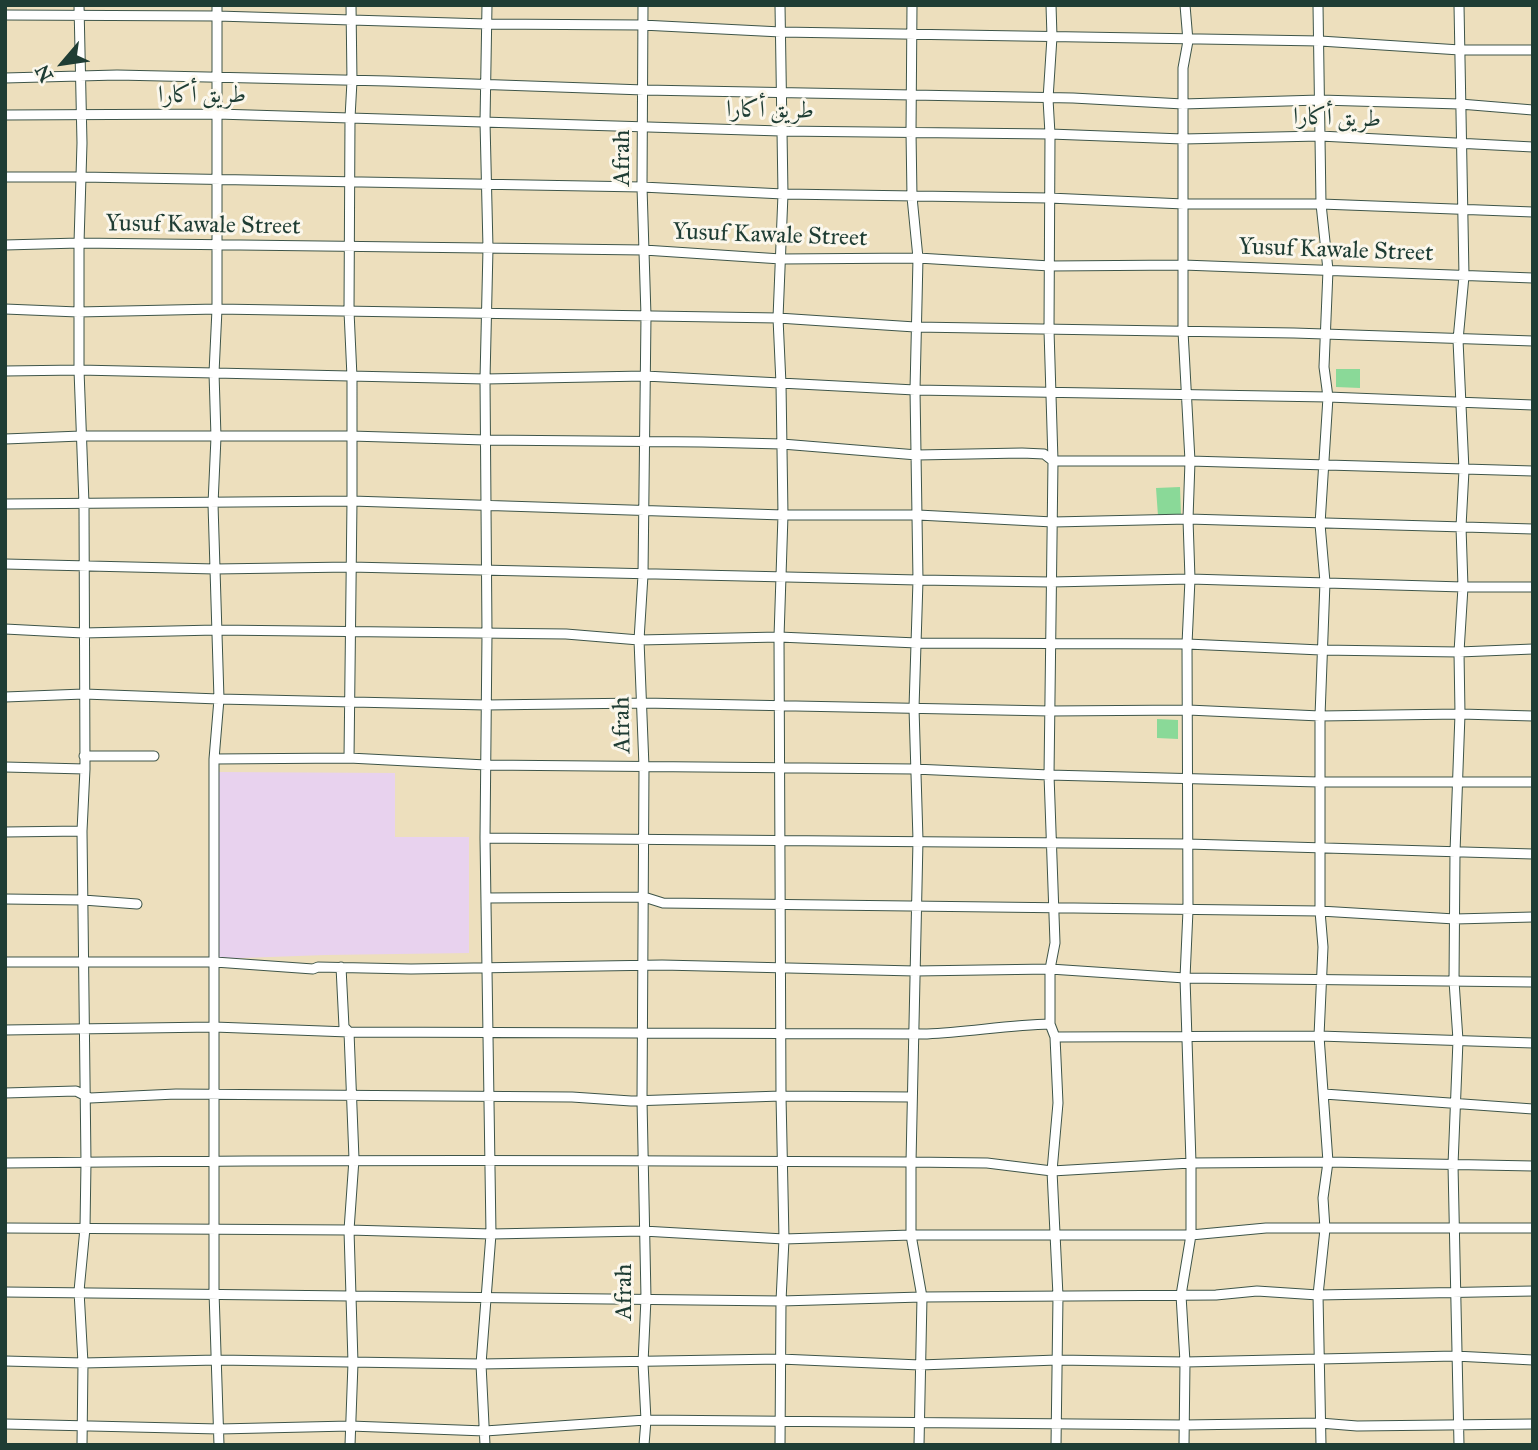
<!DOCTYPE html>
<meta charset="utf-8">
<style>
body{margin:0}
#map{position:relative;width:1538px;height:1450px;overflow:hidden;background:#eddfbd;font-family:"IM FELL Great Primer",serif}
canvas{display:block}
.frame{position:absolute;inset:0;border:7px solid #1f3d34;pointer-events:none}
.north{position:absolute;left:28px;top:28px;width:70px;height:70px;-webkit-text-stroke:5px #fbf7ec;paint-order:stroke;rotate:241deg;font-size:19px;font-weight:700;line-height:28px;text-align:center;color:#1f3d34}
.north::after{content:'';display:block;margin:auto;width:24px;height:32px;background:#1f3d34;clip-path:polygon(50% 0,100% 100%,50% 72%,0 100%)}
</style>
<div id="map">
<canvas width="1538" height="1450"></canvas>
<div class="frame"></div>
<div class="north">N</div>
</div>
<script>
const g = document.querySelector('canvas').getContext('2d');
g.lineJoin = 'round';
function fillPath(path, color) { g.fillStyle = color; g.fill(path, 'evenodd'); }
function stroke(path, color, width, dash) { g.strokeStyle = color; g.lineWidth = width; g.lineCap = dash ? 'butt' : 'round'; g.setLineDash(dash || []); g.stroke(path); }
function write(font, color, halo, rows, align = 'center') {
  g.font = font + ' "IM FELL Great Primer",Amiri,serif'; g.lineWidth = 6; g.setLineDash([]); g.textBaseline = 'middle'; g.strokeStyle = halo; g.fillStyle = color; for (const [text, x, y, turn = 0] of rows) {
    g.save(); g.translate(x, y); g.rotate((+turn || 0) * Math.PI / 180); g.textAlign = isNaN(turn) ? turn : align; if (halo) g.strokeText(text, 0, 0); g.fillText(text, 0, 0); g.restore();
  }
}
const built = new Path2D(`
 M219,772L395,773V837H469V953L325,955L216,959Z`);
const green = new Path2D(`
 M1336,369H1360V388L1336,387Z
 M1180,487L1181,515L1158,516L1156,488Z
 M1157,719L1178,720V739L1157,738Z`);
const minor = new Path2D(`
 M79,5L82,143L79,243V370L84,504L85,769L82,831L86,1162L85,1228L79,1291L83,1363L82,1445
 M217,5V309L214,373L216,437L213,504L219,699L214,759V1292L219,1445
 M643,5L642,187L646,316L643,575L639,640L644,767L642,1100L646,1298L643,1363L646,1420L644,1445
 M912,5L911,132L912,197L918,258L915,390L918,580L914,708L918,840L911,1162V1235L922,1297L919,1445
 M1051,5L1052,37L1048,99L1050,134L1049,330L1053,461L1049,775L1055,943L1050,969V1024L1055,1037L1058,1103L1052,1171L1058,1296L1056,1445
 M1318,5L1321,204L1328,270L1324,367L1328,397L1320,524L1325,582L1320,716V911L1323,947L1319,1036L1328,1162L1323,1198L1325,1229L1318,1295L1321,1445
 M5,15L217,16L486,24L642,25L781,32L1320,41L1460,50H1533
 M5,78L117,75L387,81L644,90L1073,98L1183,104L1320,100L1460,104L1533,110
 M5,115L217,114L781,131L1050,134L1183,139L1320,136L1533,147
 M5,177H81L642,187L783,194L1049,198L1184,204H1321L1533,212
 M5,245L79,243L644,250L781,259L918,258L1050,266L1183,265L1533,278
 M5,309L78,312L217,309L778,318L915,327L1294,333L1533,341
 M5,371L79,370L485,379L645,376L915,390L1328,397L1533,405
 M5,439L81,436H351L485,440L702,442L782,444L917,455L1022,453L1044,454L1053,461H1190L1533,471
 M5,504L352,501L783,515H918L1053,522L1188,519L1533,529
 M5,564L215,569L350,567L918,580L1051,582L1190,579L1463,587H1533
 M5,629L83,633L216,630L566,634L639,640L779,637L917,643L1187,644L1321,650L1459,652L1533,649
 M5,697L84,694L219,699L486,705L643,703L1050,711L1188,710L1320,716L1460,714L1533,716
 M84,756H154
 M349,758L352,501V377L349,311L350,118L352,81L351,5
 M214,759L349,758L486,765L914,769L1049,775L1319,782H1533
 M5,767L85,769
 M5,832L82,831
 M485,838L1187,844L1533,854
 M486,898L644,897L663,903L1320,911L1455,919L1533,917
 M5,899L83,900L137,904
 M5,962H215L313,969L318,967L411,969L662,965L915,971L1050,969L1185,978L1533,982
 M341,967L344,1027L349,1032L354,1159L349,1230L353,1363L350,1445
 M5,1030L214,1027L349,1032L927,1034C969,1032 1009,1025 1050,1024
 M1055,1037L1319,1036L1533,1043
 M5,1093L76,1091L90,1098L176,1094L572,1097L631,1101L781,1096L912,1097
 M1324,1094L1533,1109
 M5,1163C307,1159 609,1160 911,1162L987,1163L1052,1171L1191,1163L1328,1162L1533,1166
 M5,1228L349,1230L491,1234L643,1231L784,1239L911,1235H1191L1266,1228H1533
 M5,1292L781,1301L922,1297L1216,1295L1257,1291L1318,1295L1533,1291
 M5,1361L83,1363L217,1360L481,1364L780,1359L920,1365L1057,1360L1185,1362L1455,1356L1533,1360
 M5,1424L219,1429L350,1426L485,1431L646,1420L1184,1425L1320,1423L1357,1426L1533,1424
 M485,1445L481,1364L491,1234L485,838L487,634L485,379L488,248L485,122L487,5
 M780,1445L781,1301L784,1239L781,1096L779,637L783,515L781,384L778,318L783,194L780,5
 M1184,1445L1185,1362L1181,1295L1191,1235V1163L1185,978L1188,910L1187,644L1190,579L1188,519L1190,461L1183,331V68L1188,41L1185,5
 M1459,1445L1453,1165L1458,1040L1454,981L1455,852L1460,714L1459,652L1463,587L1461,527L1464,470L1458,340L1464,276L1459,5`);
const streetNames = [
 ["طريق أكارا",202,96],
 ["طريق أكارا",770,111,1],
 ["طريق أكارا",1337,119,2],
 ["Afrah",623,158,-90],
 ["Yusuf Kawale Street",203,226,1],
 ["Yusuf Kawale Street",770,236,2],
 ["Yusuf Kawale Street",1336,251,2],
 ["Afrah",623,725,-91],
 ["Afrah",625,1292,-90]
];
fillPath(built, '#e8d2ee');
fillPath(green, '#8ad998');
stroke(minor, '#3e5549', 11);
stroke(minor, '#fff', 9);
write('24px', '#1f3d34', '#fbf7ec', streetNames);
</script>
